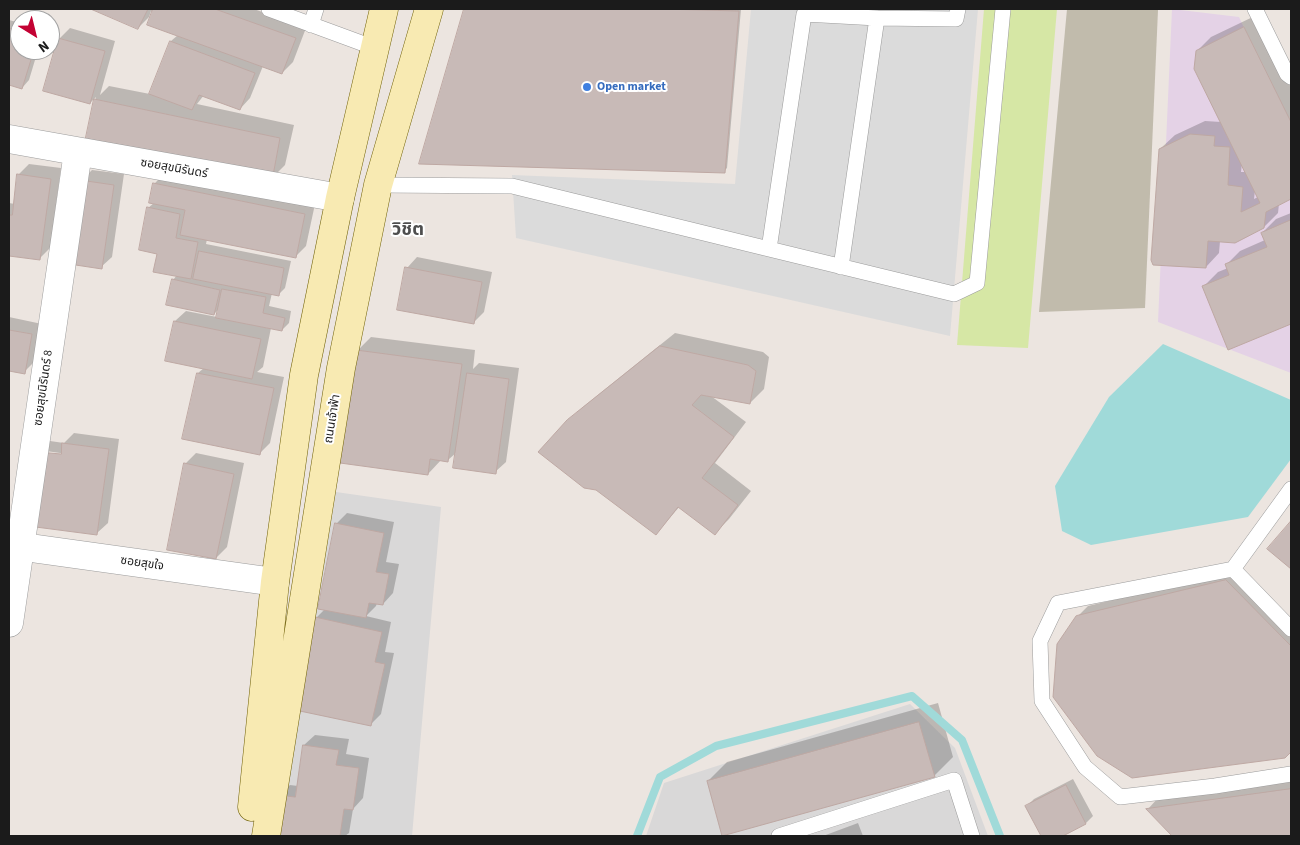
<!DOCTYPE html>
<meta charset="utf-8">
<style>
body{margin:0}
#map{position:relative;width:1300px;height:845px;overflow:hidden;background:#ece5e0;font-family:"Source Sans 3",sans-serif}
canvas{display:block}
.frame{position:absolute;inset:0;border:10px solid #1b1b1b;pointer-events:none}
.north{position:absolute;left:10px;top:10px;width:50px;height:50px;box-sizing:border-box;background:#fff;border:1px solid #a4a4a4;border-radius:50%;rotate:144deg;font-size:14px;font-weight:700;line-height:20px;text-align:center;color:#1b1b1b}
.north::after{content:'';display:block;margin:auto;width:18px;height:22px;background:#c30233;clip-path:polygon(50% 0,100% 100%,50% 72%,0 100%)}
</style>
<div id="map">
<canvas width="1300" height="845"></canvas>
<div class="frame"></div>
<div class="north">N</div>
</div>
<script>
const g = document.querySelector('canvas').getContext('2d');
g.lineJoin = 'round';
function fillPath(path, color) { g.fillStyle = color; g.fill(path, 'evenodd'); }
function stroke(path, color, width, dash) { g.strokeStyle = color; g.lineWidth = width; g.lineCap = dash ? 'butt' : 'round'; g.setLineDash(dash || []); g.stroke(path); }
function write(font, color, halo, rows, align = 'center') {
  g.font = font + ' "Source Sans 3","Noto Sans Thai",sans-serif'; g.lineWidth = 4; g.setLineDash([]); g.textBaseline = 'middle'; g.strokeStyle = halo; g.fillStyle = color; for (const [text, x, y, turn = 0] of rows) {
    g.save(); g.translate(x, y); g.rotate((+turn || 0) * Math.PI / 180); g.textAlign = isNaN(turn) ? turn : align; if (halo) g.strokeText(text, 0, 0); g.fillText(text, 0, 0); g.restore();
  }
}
const residential = new Path2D(`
 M336,492L441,507L412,836H279Z
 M910,704L955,748L988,836H646L664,783Z`);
const industrial = new Path2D(`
 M1172,9L1239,17L1291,129V373L1158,322Z`);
const construction = new Path2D(`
 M1067,9H1141L1158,10L1145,308L1039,312Z`);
const grass = new Path2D(`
 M984,9H1057L1028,348L957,345Z`);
const parking = new Path2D(`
 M751,9H978L950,336L516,238L512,175L735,184Z`);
const water = new Path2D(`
 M1163,344L1291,400V459L1248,517L1091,545L1062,531L1055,486L1109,397Z`);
const shadow = new Path2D(`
 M94,9H254L306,28L293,62L282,73L263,66L250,98L240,109L204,95L197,104L294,125L285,165L271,179L87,141L96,97L90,103L59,39L70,28L115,41L100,95L109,86L150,94L171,41L178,35L151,11L149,17L138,28Z
 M465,9H741L727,168L724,171L421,163Z
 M1259,14L1291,80V198L1279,204L1278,213L1264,227L1220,241L1219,253L1206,267L1160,149L1175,135L1205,121L1221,122L1197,51L1211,37ZM1242,163L1246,172H1241ZM1255,190L1258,197L1254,199Z
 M9,20L20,23V50H38L29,80L22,88L9,84Z
 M29,164L61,168L50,248L40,258L9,254V203L15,204L18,175Z
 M92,170L124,174L112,257L101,267L81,181Z
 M165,173L315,204L306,246L295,257L207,239L206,244L291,261L285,288L278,295L272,293L269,306L291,311L289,323L282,330L271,328L263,367L257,372L284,377L270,443L259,454L198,373L204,368L175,321L186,311L217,317L219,309L214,314L173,280L177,275L159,253L148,208L154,203V184Z
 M1291,213V322L1229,348L1204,286L1218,272L1228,268L1226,265L1240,251L1265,240L1262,233L1276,219Z
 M417,257L492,272L484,312L473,323L407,268Z
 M9,317L42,324L35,361L24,372L10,370L9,375Z
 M675,333L763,352L769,357L764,389L750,403L711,396L746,422L715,463L751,491L729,519L715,533L680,506L656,534L568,421L583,407Z
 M371,337L475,350L473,369L479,363L519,368L506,462L495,472L457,452L448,460L442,459L428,474L357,351Z
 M74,433L119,439L108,523L97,533L39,452L50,441L64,443ZM46,451L67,454V456L46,454Z
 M196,453L244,463L227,547L216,558L185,464Z
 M347,513L394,522L386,562L399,564L393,593L383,604L377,603L376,606L366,616L391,622L385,652L394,653L381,714L370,725L316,618L325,609L336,524Z
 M1237,570L1291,625V751L1285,757L1077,617L1088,606Z
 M938,703L953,757L934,776L708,781L727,762Z
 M315,735L349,739L346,754L369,758L363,798L353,809L349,833L345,836H286L274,835L280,795L290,785L298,786L304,745Z
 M1073,779L1093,816L1086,823L1061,836H1043L1027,806L1034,799Z
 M1291,781V836H1174L1148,809L1158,798Z
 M858,823L863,836H823Z`);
const stream = new Path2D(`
 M637,836L660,777L716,746L912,696L962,740L1000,836`);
const building = new Path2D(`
 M91,9H148L138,29Z
 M153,9H215L296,38L282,74L147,25Z
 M464,9H662L739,11L725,173L419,164Z
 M1244,27L1291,122V199L1266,212L1264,228L1235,243L1208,241L1206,268L1153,265L1151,260L1159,149L1190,134L1215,136L1214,146L1230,147L1228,185L1243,187L1241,212L1260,203L1194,69L1196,51Z
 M9,28L20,32V50H34L22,89L9,85Z
 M58,38L105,51L90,104L43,91Z
 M170,41L255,73L240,110L199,95L192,110L149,94Z
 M94,99L280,138L272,181L85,142Z
 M17,174L51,179L40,260L9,256V215H12Z
 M80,180L114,185L102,269L69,264Z
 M153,183L305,214L296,258L180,235L185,210L149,203Z
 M147,207L180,214L176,238L198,242L191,279L153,272L157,254L139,250Z
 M1291,220V324L1228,350L1202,286L1229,275L1225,264L1267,247L1261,233Z
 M199,251L284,268L279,296L193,279Z
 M405,267L482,282L474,324L397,310Z
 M172,279L220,290L214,315L166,305Z
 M222,289L266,297L263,313L285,318L282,331L216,318Z
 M174,321L261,339L252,379L165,361Z
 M9,330L32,334L25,374L9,371Z
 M660,346L748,365L756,371L750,404L701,395L692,405L734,437L702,478L738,505L715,535L678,507L656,535L596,490L584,488L538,452L567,420Z
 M356,350L462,364L448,462L430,459L428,475L340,463Z
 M197,373L274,388L260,455L182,439Z
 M467,373L509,379L496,474L453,468Z
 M62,443L109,449L97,535L28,526L38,452L61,454Z
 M184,463L234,474L216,559L167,550Z
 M1291,521V569L1267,549Z
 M335,523L384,533L376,572L389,574L383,605L369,603L366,618L318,609Z
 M1226,580L1291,646V752L1285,758L1132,778L1097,756L1053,697L1057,644L1076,616Z
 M315,617L382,632L375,662L385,664L371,726L295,710Z
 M919,722L935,777L722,836L707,781Z
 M303,745L339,750L336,765L359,768L353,810L344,809L340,836H277L278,795L295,797Z
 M1066,785L1086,824L1063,836H1041L1025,806Z
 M1291,789V836H1172L1146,809Z`);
const lane = new Path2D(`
 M269,9L375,48
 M1255,9L1287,74L1291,77
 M311,25L316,9
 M378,185L512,186L769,249L804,14L877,18L956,19L958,9
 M769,249L954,294L977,283L1003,9
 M841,267L877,18
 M1291,489L1233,569L1058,603L1040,641L1042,701L1085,767L1120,797L1215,786L1291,774
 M1233,569L1291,629
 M779,836L954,780L972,836`);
const street = new Path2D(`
 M9,139L340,198
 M9,545L275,582
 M9,623L78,152`);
const secondary = new Path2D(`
 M252,807L275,582L304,375L340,198L384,9
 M266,836L341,368L378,185L429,9`);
const markers = [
 [587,87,5,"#3f7fe0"]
];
const shopNames = [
 ["Open market",597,87]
];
const streetNames = [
 ["ซอยสุขนิรันดร์",174,169,10],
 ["ซอยสุขนิรันดร์ 8",44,388,-82],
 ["ถนนเจ้าฟ้า",333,419,-81],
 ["ซอยสุขใจ",142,564,8]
];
const districtNames = [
 ["วิชิต",408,231]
];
fillPath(residential, '#d9d8d8');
fillPath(industrial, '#e4d2e6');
fillPath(construction, '#c1bbac');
fillPath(grass, '#d6e7a5');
fillPath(parking, '#dbdbdb');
fillPath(water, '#a0dad9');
fillPath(shadow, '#0003');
stroke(stream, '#a0dad9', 8);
fillPath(building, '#c8bab7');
stroke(building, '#bea8a3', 1);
stroke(lane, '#9c9c9c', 16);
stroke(street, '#9c9c9c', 29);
stroke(secondary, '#6e5f05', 29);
stroke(lane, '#fff', 15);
stroke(street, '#fff', 28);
stroke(secondary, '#f8eab2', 28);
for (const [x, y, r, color] of markers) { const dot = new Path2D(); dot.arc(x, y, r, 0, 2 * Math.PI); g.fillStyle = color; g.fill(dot); stroke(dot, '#fff', 2); }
write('bold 12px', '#366cbe', '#fff', shopNames, 'left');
write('12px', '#1b1b1b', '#fff', streetNames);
write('bold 18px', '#4e4e4e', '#fff', districtNames);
</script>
